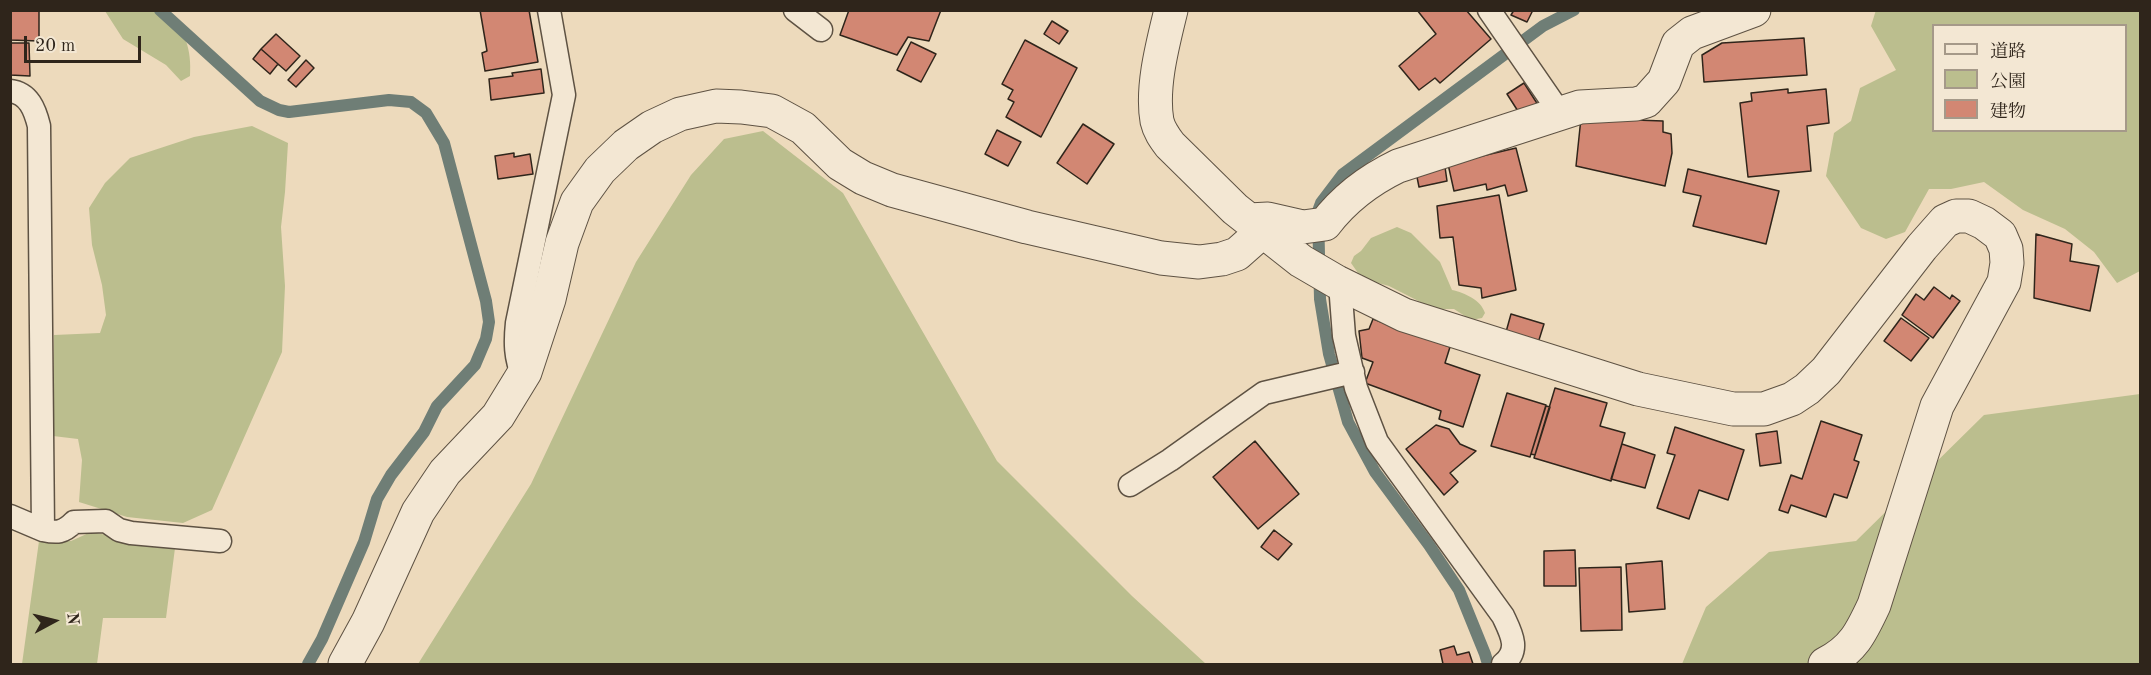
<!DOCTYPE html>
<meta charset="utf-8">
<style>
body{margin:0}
#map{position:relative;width:2151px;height:675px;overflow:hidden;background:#eddabc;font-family:"Old Standard TT","Noto Serif JP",serif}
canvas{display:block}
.frame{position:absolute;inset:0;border:12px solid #2f251b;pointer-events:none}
.legend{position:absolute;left:1932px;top:24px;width:195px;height:108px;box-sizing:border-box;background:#f3e7d3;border:2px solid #a59989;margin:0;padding:8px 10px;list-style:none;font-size:18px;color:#2f251b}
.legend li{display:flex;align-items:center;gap:12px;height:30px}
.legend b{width:30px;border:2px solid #a59989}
.north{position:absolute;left:24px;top:591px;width:60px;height:60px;-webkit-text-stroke:4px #f3e7d3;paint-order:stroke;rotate:83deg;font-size:16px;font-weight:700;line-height:24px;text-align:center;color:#2f251b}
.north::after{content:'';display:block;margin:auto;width:21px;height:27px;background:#2f251b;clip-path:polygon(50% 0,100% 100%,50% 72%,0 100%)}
.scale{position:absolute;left:24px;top:36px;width:117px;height:27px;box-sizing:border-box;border:3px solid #2f251b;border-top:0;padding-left:8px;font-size:18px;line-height:21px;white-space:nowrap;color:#2f251b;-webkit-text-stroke:4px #f3e7d3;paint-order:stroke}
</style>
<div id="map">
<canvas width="2151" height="675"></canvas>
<div class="frame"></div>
<ul class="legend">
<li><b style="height:8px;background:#f3e7d3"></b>道路</li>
<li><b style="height:16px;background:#bbbe8e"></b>公園</li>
<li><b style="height:16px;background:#d28773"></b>建物</li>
</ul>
<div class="north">N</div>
<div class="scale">20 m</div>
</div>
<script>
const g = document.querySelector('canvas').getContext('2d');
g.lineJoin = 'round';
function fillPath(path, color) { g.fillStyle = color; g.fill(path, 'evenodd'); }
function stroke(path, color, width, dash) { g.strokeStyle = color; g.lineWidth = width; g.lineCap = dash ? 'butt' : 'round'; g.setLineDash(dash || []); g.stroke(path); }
const green = new Path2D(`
 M1876,10L2140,11V271L2117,283L2094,252L2065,229L2023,210L1984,182L1951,189H1929L1905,232L1886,239L1861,228L1826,176L1834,133L1851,121L1860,88L1896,70L1871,26ZM1934,26H2126V130H1934Z
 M105,11H166C185,29 192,50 190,76L181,81L166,65L123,39Z
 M252,126L288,143L285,192L281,227L285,286L282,352L212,510L183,523L127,517L79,502L82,460L78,439L53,436L54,335L100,333L106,315L102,285L92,245L89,208L105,183L130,158L194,137Z
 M763,131L843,193L997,461L1132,596L1206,664H418L531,484L636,262L691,175L724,139Z
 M1397,227L1411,233L1440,262L1452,290C1465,293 1481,300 1485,313L1482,318L1471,320L1454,309H1434L1389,286L1371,281L1358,273L1351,263L1354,256L1361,251L1371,238Z
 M2140,394V664H1682L1706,607L1769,552L1856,541L1984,415Z
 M91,532L175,548L166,618H103L97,664H22L39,541H71Z`);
const stream = new Path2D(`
 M160,10L260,101L279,110L289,112L389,100L411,102L426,113L444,143L486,301L489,322L486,339L475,365L437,406L424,432L391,475L377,499L364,542L322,639L308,664
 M1488,664L1485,654L1459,590L1429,545L1375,472L1348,422L1329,354L1320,299L1318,211L1321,203L1343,174L1543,26L1574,10`);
const building = new Path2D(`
 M10,10H39V41L10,40Z
 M480,10H529L538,62L485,71L482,53L487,51Z
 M849,10H941L929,41L908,37L897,55L840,35Z
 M1417,10H1466L1491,39L1440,83L1435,78L1419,90L1399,66L1436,34Z
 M1514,10H1533L1527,22L1511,15Z
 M1052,21L1068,31L1059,44L1044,34Z
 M276,34L300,56L286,71L261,49Z
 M1804,38L1807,75L1704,82L1702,55L1722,43Z
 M1025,40L1077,68L1041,137L1006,117L1014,102L1008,99L1013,90L1002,84Z
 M911,42L936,54L921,82L897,70Z
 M10,43H29L30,76L10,75Z
 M261,49L278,64L270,74L253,59Z
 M306,60L314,68L296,87L288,80Z
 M541,69L544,93L491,100L489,79L513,76L512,73Z
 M1524,83L1540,108L1523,119L1507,94Z
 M1788,89V93L1826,89L1829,123L1807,126L1811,171L1748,177L1740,103L1752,101L1751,93Z
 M1581,118L1663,121V132L1671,134L1672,153L1665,186L1576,166Z
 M1083,124L1114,144L1087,184L1057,163Z
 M997,130L1021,142L1008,166L985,154Z
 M1516,148L1527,191L1508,196L1505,185L1487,190L1486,184L1454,191L1448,164Z
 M514,153V157L530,154L533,174L498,179L495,156Z
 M1445,167L1447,181L1419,187L1416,172Z
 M1688,169L1779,191L1766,244L1693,226L1701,196L1683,192Z
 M1499,195L1516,290L1482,298L1481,288L1459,285L1453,237L1440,238L1437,206Z
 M2036,234L2072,244L2070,261L2099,266L2090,311L2034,298Z
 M1934,287L1950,299L1952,295L1960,301L1933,338L1902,315L1916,294L1924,300Z
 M1511,314L1544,324L1538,343L1506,332Z
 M1901,318L1929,338L1911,361L1884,341Z
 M1373,319L1450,347L1445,363L1480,375L1463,427L1439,419L1441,411L1365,383L1373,362L1362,358L1359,331L1369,329Z
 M1555,388L1607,403L1600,426L1625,433L1611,481L1534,458Z
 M1507,393L1546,405L1530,457L1491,446Z
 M1546,406L1550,407L1535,455L1531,454Z
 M1821,421L1862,435L1854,460L1859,462L1847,498L1834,494L1826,517L1791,505L1788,513L1779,510L1791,475L1802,479Z
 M1436,425L1449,429L1460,444L1476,451L1450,473L1458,482L1444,495L1406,449Z
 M1675,427L1744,450L1728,500L1699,490L1689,519L1657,508L1675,455L1667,453Z
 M1777,431L1781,463L1760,466L1756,434Z
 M1255,441L1299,494L1258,529L1213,477Z
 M1622,444L1655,455L1645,488L1611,479Z
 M1274,530L1292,544L1278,560L1261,547Z
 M1575,550L1576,586H1544V551Z
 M1662,561L1665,609L1629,612L1626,564Z
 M1621,567L1622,630L1581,631L1579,568Z
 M1454,646L1457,655L1469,652L1473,664H1443L1440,650Z`);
const service = new Path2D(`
 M795,10L821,30
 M1489,10L1560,113
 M10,91C29,93 35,110 39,126L43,530L10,516
 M1340,284L1344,336L1356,388L1377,442L1503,616C1511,633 1521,650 1503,664
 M523,376C515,358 515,342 517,323L564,95L549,10
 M1130,485L1170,460L1264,393L1353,372
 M43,530C57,533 63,533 74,522L106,521L119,530L131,533L220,541`);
const minor = new Path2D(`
 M1171,10C1163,43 1151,87 1157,121C1159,130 1164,137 1170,145L1235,209L1301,261L1337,282L1404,315L1638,389L1733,409H1764L1792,399L1807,389L1826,371L1922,247L1945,221L1956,216H1969L1984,223L2000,235L2006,249L2007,263L2004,282L1937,406L1874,605C1861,633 1853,650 1825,664
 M1249,220L1268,219L1303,227L1325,224C1344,199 1369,180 1398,166L1580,107L1636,104L1646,101L1664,81L1678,44L1692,33L1754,10
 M345,664L368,622L418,512L445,472L498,416L525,372L549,299L562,243L577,202L600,170L626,145L652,127L680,114L716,106L741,107L772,111L803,128L840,164L863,178L892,190L1027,227L1161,258L1199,262L1222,259L1237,254L1263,231`);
fillPath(green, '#bbbe8e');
stroke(stream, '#6f7e76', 12);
fillPath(building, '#d28773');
stroke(building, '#2f251b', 1.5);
stroke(service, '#5e5243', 25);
stroke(minor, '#5e5243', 35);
stroke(service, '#f3e7d3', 22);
stroke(minor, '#f3e7d3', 33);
</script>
